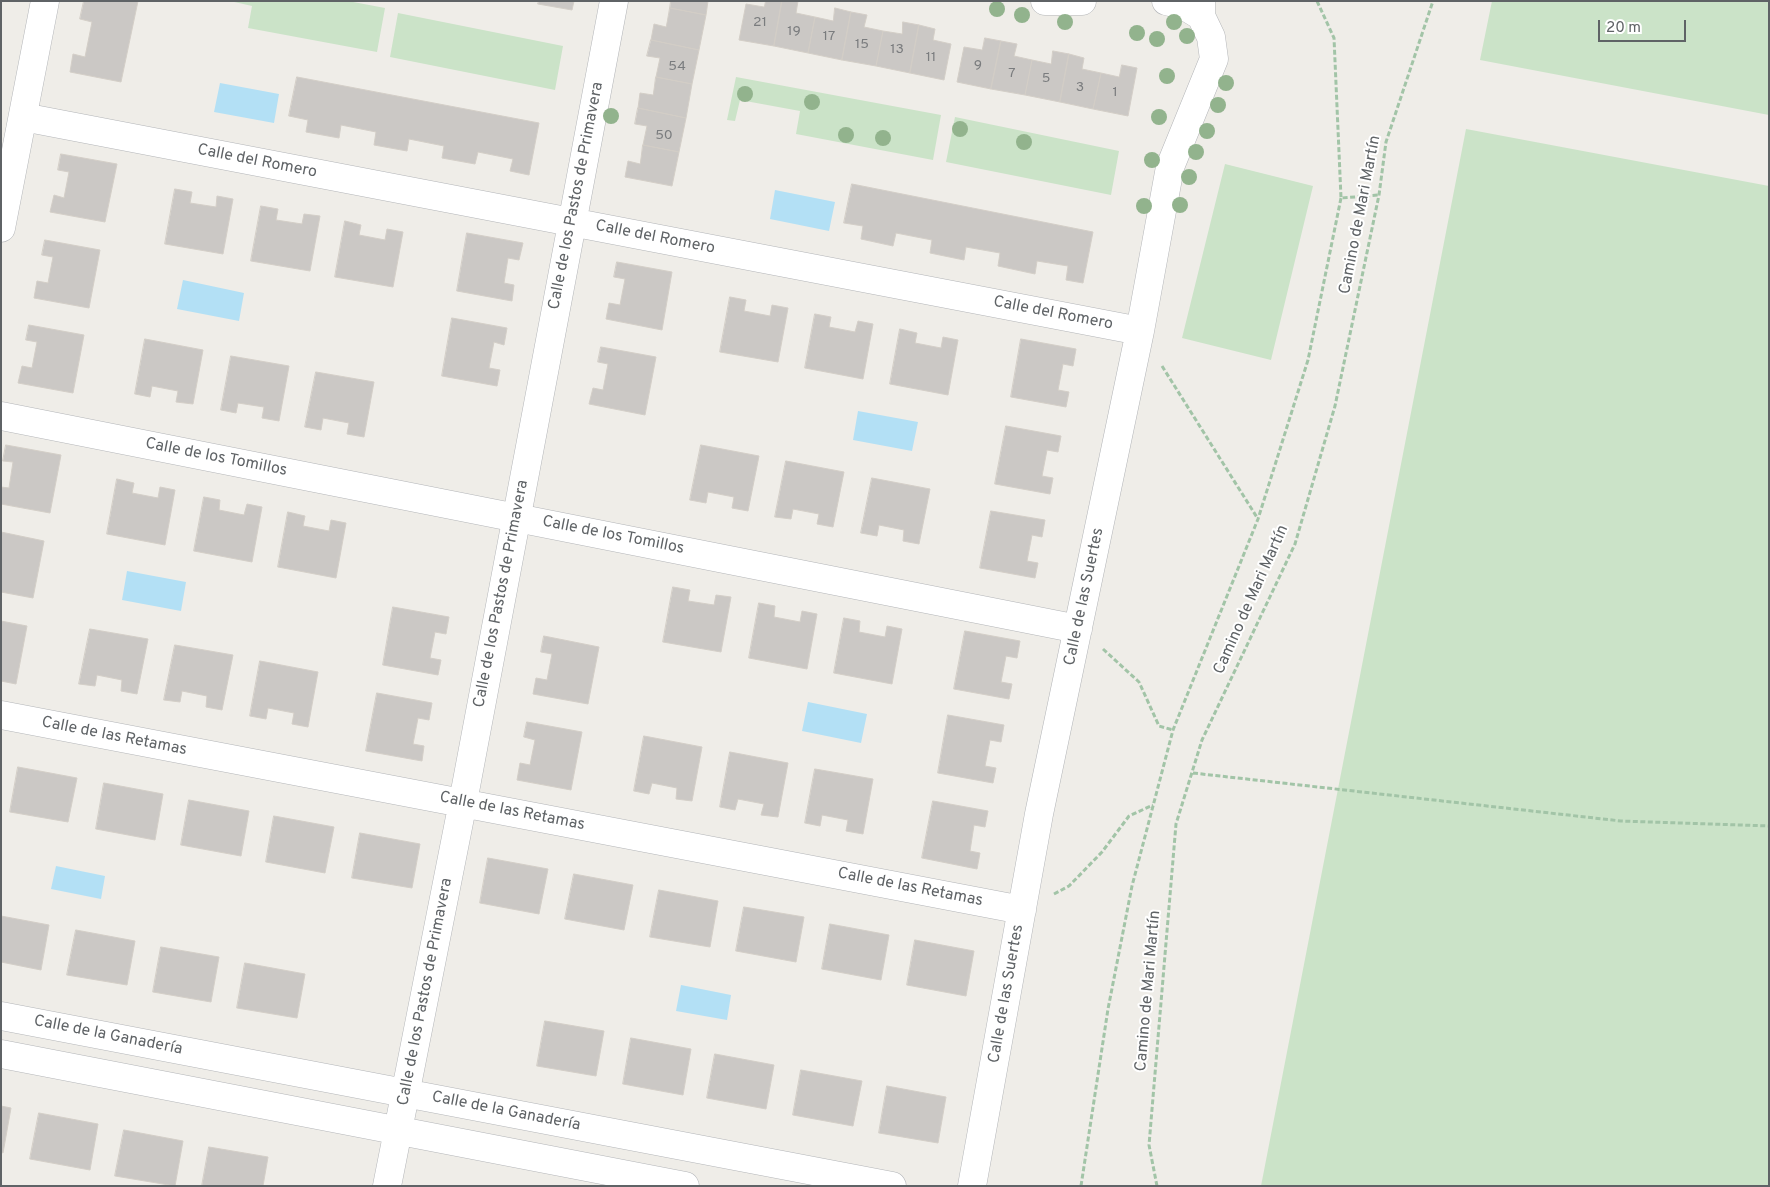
<!DOCTYPE html>
<meta charset="utf-8">
<style>
body{margin:0}
#map{position:relative;width:1770px;height:1187px;overflow:hidden;background:#efede8;font-family:Overpass,sans-serif}
canvas{display:block}
.frame{position:absolute;inset:0;border:2px solid #5f6366;pointer-events:none}
.scale{position:absolute;left:1598px;top:20px;width:88px;height:22px;box-sizing:border-box;border:2px solid #5f6366;border-top:0;padding-left:6px;font-size:15px;line-height:18px;white-space:nowrap;color:#5f6366;-webkit-text-stroke:4px #fff;paint-order:stroke}
</style>
<div id="map">
<canvas width="1770" height="1187"></canvas>
<div class="frame"></div>
<div class="scale">20 m</div>
</div>
<script>
const g = document.querySelector('canvas').getContext('2d');
g.lineJoin = 'round';
function fillPath(path, color) { g.fillStyle = color; g.fill(path, 'evenodd'); }
function stroke(path, color, width, dash) { g.strokeStyle = color; g.lineWidth = width; g.lineCap = dash ? 'butt' : 'round'; g.setLineDash(dash || []); g.stroke(path); }
function write(font, color, halo, rows, align = 'center') {
  g.font = font + ' Overpass,sans-serif'; g.lineWidth = 4; g.setLineDash([]); g.textBaseline = 'middle'; g.strokeStyle = halo; g.fillStyle = color; for (const [text, x, y, turn = 0] of rows) {
    g.save(); g.translate(x, y); g.rotate((+turn || 0) * Math.PI / 180); g.textAlign = isNaN(turn) ? turn : align; if (halo) g.strokeText(text, 0, 0); g.fillText(text, 0, 0); g.restore();
  }
}
const green = new Path2D(`
 M230,1H348L385,8L377,52L248,28L252,6Z
 M1492,1H1769V115L1480,60Z
 M398,13L563,46L555,90L390,57Z
 M736,77L941,115L933,160L796,134L800,111L740,100L735,121L727,120Z
 M955,117L1119,151L1111,195L946,162Z
 M1466,129L1769,186V1186H1261Z
 M1225,164L1313,186L1271,360L1182,338Z`);
const water = new Path2D(`
 M220,83L279,94L274,123L214,112Z
 M775,190L835,202L829,231L770,219Z
 M183,280L244,293L239,321L177,309Z
 M858,411L918,422L912,451L853,440Z
 M127,571L186,582L181,611L122,600Z
 M808,702L867,714L861,743L802,731Z
 M56,866L105,876L101,899L51,889Z
 M681,985L731,995L727,1020L676,1011Z`);
const building = new Path2D(`
 M84,1H138L121,82L70,72L73,54L85,57L92,22L80,19Z
 M539,1H574L572,10L538,4Z
 M671,1H708L706,15L670,8Z
 M766,1H782L774,46L739,40L746,4L764,7Z
 M782,1H798L796,13L815,17L808,53L774,46Z
 M670,8L706,15L699,50L651,40L654,24L666,27Z
 M835,8L851,12L842,60L808,53L815,17L833,21Z
 M851,12L867,15L864,27L883,31L876,66L842,60Z
 M903,22L919,25L910,73L876,66L883,31L902,34Z
 M919,25L935,29L933,40L951,44L944,80L910,73Z
 M985,38L1001,41L991,89L957,82L964,47L982,50Z
 M651,40L699,50L692,84L656,77L660,58L647,56Z
 M1001,41L1017,44L1014,56L1032,60L1025,95L991,89Z
 M1053,51L1069,54L1060,102L1025,95L1032,60L1051,64Z
 M1069,54L1084,58L1082,69L1101,73L1093,109L1060,102Z
 M1122,65L1137,68L1128,116L1093,109L1101,73L1119,77Z
 M297,77L539,123L529,175L510,171L513,159L478,152L475,164L442,158L444,146L409,139L407,151L374,145L376,132L341,125L339,138L306,132L308,120L289,116Z
 M656,77L692,84L686,118L638,108L640,93L653,95Z
 M638,108L686,118L679,152L643,145L647,126L635,124Z
 M643,145L679,152L672,186L625,177L628,161L640,164Z
 M61,154L117,164L105,222L50,212L54,195L64,198L69,172L58,170Z
 M852,184L1093,232L1083,283L1066,280L1068,266L1037,261L1035,274L998,266L1000,253L966,247L964,260L930,253L932,240L896,233L893,246L861,239L863,226L844,223Z
 M175,189L192,192L190,203L216,207L217,196L233,199L223,254L165,244Z
 M261,206L278,209L276,220L302,224L304,214L320,216L310,271L251,261Z
 M345,221L361,225L359,235L385,240L387,229L403,232L393,287L335,277Z
 M467,233L523,243L519,260L508,258L504,283L514,285L512,301L457,291Z
 M45,240L100,250L89,308L34,298L37,281L48,283L53,257L42,255Z
 M617,262L672,272L662,330L606,319L609,303L620,305L625,279L614,277Z
 M730,297L746,300L744,311L770,316L772,305L788,308L778,362L720,352Z
 M815,314L831,317L829,327L855,332L858,321L873,324L863,379L805,368Z
 M452,318L507,328L504,345L494,342L489,368L500,370L497,386L442,376Z
 M29,325L84,335L73,393L18,383L22,366L32,368L37,342L26,340Z
 M900,329L917,333L915,343L941,348L943,337L958,340L948,395L890,384Z
 M145,339L203,350L193,404L176,402L178,391L152,386L150,397L135,394Z
 M1021,339L1076,349L1073,366L1063,364L1058,390L1069,392L1066,407L1011,397Z
 M601,347L656,357L645,415L589,404L593,388L603,390L608,364L598,362Z
 M231,356L289,366L279,421L262,418L264,407L238,403L236,413L221,410Z
 M316,372L374,382L364,437L347,434L349,423L323,418L321,430L305,427Z
 M1006,426L1061,436L1058,452L1047,450L1042,476L1053,478L1050,494L995,484Z
 M6,445L61,455L50,513L1,504V487L9,488L13,462L3,461Z
 M701,445L759,456L748,511L732,508L734,497L708,492L706,503L690,500Z
 M786,461L844,472L833,527L817,524L819,514L793,509L791,519L775,517Z
 M872,478L930,489L919,544L903,541L904,530L879,525L877,536L861,533Z
 M117,479L134,483L132,493L158,498L160,487L175,490L165,545L107,534Z
 M204,497L220,500L219,510L244,515L247,504L262,507L252,562L194,551Z
 M991,511L1045,520L1042,537L1032,535L1027,561L1038,563L1035,578L980,568Z
 M288,512L305,516L303,526L329,531L331,520L346,523L336,578L278,567Z
 M1,532L44,541L33,598L1,592Z
 M673,587L690,590L688,601L714,605L716,595L731,597L721,652L663,642Z
 M759,603L775,606L774,617L800,622L802,611L817,614L807,669L749,658Z
 M393,607L449,617L446,634L435,632L430,658L441,660L438,675L383,665Z
 M844,618L860,621L859,632L885,637L887,626L902,629L892,684L834,673Z
 M1,621L27,626L16,684L1,681Z
 M90,629L148,639L137,694L121,691L122,680L97,675L95,686L79,684Z
 M965,631L1020,641L1017,658L1006,656L1001,682L1012,684L1009,699L954,689Z
 M544,636L599,647L588,704L533,694L536,678L547,680L552,654L541,652Z
 M175,645L233,655L222,710L206,707L207,696L182,691L180,702L164,700Z
 M260,661L318,672L308,727L292,724L294,713L268,708L266,719L250,716Z
 M377,693L432,703L429,720L418,718L413,744L424,746L422,761L366,751Z
 M948,715L1004,725L1001,742L990,740L985,766L996,768L993,783L938,773Z
 M527,722L582,732L571,790L517,780L520,763L530,765L535,740L524,737Z
 M644,736L702,747L692,801L676,799L677,788L652,783L649,794L634,791Z
 M730,752L788,763L778,817L761,815L764,804L738,799L735,810L720,807Z
 M18,767L77,778L68,822L10,812Z
 M815,769L873,779L863,834L846,831L848,820L822,815L820,826L805,823Z
 M104,783L163,794L155,840L96,829Z
 M189,800L249,811L241,856L181,845Z
 M933,801L988,811L985,827L974,825L970,851L980,853L977,869L922,858Z
 M274,816L334,827L325,873L266,862Z
 M360,833L420,844L412,888L352,878Z
 M488,858L548,869L539,914L480,903Z
 M574,874L633,885L624,930L565,919Z
 M659,890L718,901L710,947L650,937Z
 M744,907L804,917L796,962L736,951Z
 M1,916L49,925L41,970L1,962Z
 M830,924L889,935L881,980L822,969Z
 M76,930L135,941L127,985L67,975Z
 M915,940L974,951L966,996L907,985Z
 M161,947L219,957L211,1002L153,992Z
 M245,963L305,974L297,1018L237,1008Z
 M545,1021L604,1031L596,1076L537,1066Z
 M631,1038L691,1049L683,1095L623,1084Z
 M715,1054L774,1065L766,1109L707,1098Z
 M801,1070L862,1081L853,1126L793,1115Z
 M887,1086L946,1097L938,1143L879,1133Z
 M1,1106L11,1108L3,1153L1,1152Z
 M39,1113L98,1124L90,1170L30,1159Z
 M124,1130L183,1141L175,1186L115,1176Z
 M209,1147L268,1157L263,1186H202Z`);
const path = new Path2D(`
 M1317,1L1334,38L1341,198L1379,195
 M1162,366L1258,519
 M1103,649L1139,682L1159,726L1173,730
 M1193,773L1621,821L1769,826
 M1054,894L1069,886L1102,852L1129,816L1153,805
 M1081,1186L1108,1009L1132,886L1173,730L1258,519L1308,360L1341,198
 M1157,1186L1149,1145L1176,824L1202,740L1295,544L1335,406L1379,195L1386,142L1433,1`);
const minor = new Path2D(`
 M1045,1H1082
 M1166,1L1183,5L1201,16
 M23,117L1140,331
 M1,228L45,1
 M1,416L1078,629
 M1,715L1022,910
 M1,1016L892,1186
 M1,1054L685,1186
 M387,1186L463,802L614,1
 M972,1186L1039,814L1140,331L1170,167L1214,59L1211,37L1201,16V1`);
const trees = [
 [997,9],
 [1022,15],
 [1065,22],
 [1174,22],
 [1137,33],
 [1187,36],
 [1157,39],
 [1167,76],
 [1226,83],
 [745,94],
 [812,102],
 [1218,105],
 [611,116],
 [1159,117],
 [960,129],
 [1207,131],
 [846,135],
 [883,138],
 [1024,142],
 [1196,152],
 [1152,160],
 [1189,177],
 [1180,205],
 [1144,206]
];
const numberNames = [
 ["21",760,23],
 ["19",794,32],
 ["17",829,37],
 ["15",862,45],
 ["13",897,50],
 ["11",931,58],
 ["9",978,66],
 ["54",677,67],
 ["7",1012,74],
 ["5",1046,79],
 ["3",1080,88],
 ["1",1115,93],
 ["50",664,136]
];
const streetNames = [
 ["Calle del Romero",257,162,11],
 ["Calle de los Pastos de Primavera",577,196,-79],
 ["Camino de Mari Martín",1361,215,-79],
 ["Calle del Romero",655,238,11],
 ["Calle del Romero",1053,314,11],
 ["Calle de los Tomillos",216,458,11],
 ["Calle de los Tomillos",613,536,11],
 ["Calle de los Pastos de Primavera",502,594,-79],
 ["Calle de las Suertes",1085,597,-78],
 ["Camino de Mari Martín",1252,600,-66],
 ["Calle de las Retamas",114,737,11],
 ["Calle de las Retamas",512,812,11],
 ["Calle de las Retamas",910,888,11],
 ["Camino de Mari Martín",1149,991,-85],
 ["Calle de los Pastos de Primavera",426,992,-79],
 ["Calle de las Suertes",1007,994,-80],
 ["Calle de la Ganadería",108,1036,11],
 ["Calle de la Ganadería",506,1112,11]
];
fillPath(green, '#cbe3c8');
fillPath(water, '#b3e0f5');
fillPath(building, '#cbc8c5');
stroke(building, '#d3cec7', 1);
stroke(minor, '#b3b5b8', 29);
stroke(path, '#a2c4a7', 3, [5, 2.5]);
stroke(minor, '#fff', 28);
g.fillStyle = '#92b38d';
for (const [x, y] of trees) { g.beginPath(); g.arc(x, y, 8, 0, 2 * Math.PI); g.fill(); }
write('14px', '#7a7c7e', null, numberNames);
write('16px', '#5f6366', '#fff', streetNames);
</script>
